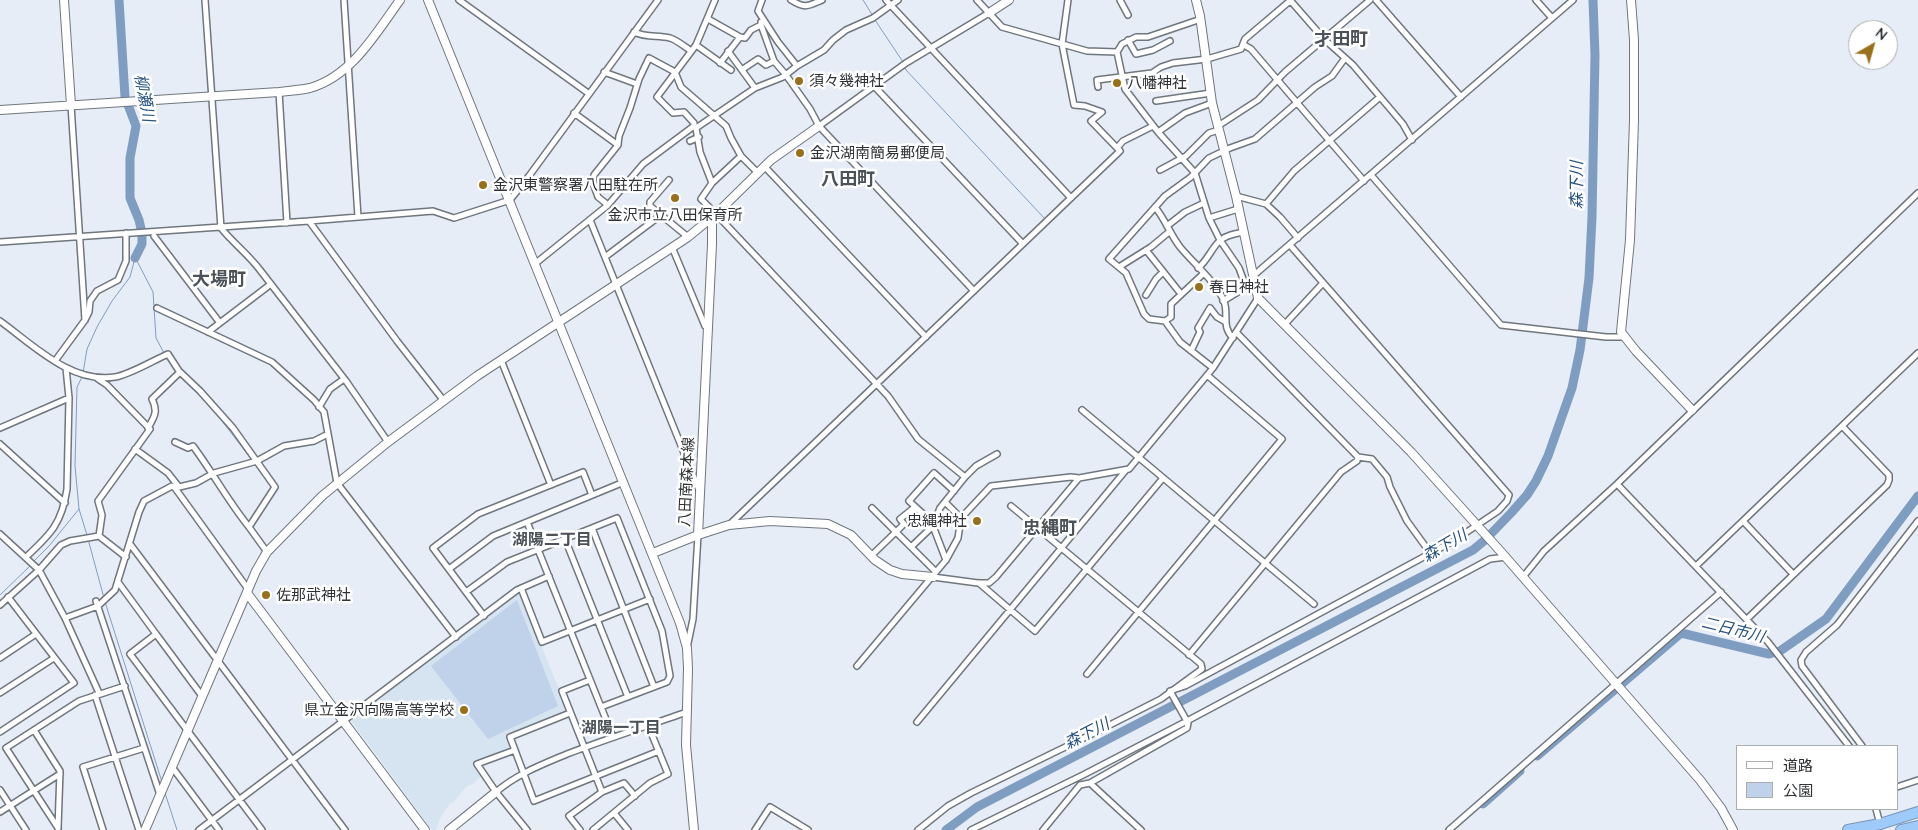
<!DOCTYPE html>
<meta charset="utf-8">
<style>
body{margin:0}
#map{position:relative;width:1918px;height:830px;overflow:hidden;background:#e6edf6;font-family:Quicksand,"Noto Sans JP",sans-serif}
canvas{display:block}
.legend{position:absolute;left:1736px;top:745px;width:162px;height:65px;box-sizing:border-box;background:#fff;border:1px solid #acadae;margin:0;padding:6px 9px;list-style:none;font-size:15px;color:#2f3235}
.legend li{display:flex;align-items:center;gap:10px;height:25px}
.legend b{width:25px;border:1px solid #acadae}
.north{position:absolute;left:1848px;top:20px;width:50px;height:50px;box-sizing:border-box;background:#fff;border:1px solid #acadae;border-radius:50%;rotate:38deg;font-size:14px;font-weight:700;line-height:20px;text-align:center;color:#2f3235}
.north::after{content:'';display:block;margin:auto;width:18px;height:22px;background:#986f1b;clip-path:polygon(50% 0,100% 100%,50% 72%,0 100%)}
</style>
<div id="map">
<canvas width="1918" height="830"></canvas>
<ul class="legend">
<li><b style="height:6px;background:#fff"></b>道路</li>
<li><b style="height:14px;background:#bfd2e9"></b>公園</li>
</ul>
<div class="north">N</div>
</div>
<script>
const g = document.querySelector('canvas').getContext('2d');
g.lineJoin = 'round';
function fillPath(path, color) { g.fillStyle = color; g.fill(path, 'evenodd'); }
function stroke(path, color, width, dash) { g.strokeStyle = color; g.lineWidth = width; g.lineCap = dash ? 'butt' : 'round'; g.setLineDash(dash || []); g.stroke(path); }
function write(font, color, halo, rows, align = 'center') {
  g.font = font + ' Quicksand,"Noto Sans JP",sans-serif'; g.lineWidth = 5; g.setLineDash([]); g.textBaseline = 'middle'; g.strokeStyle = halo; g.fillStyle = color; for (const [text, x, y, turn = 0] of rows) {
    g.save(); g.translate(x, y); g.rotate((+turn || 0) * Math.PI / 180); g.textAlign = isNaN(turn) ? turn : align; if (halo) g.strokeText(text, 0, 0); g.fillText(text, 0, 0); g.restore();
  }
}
const built = new Path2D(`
 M518,593H520L567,709L566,712L506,735L510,748L508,751L476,763L475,765L481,776L474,783L466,787L453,803L451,802L440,818L436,830H432L350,719Z`);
const green = new Path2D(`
 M517,600L558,706L488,739L431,666Z`);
const stream = new Path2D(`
 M863,0L873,16
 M711,17L716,5
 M875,20L903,62
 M701,39L709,22
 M904,66L906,70L1045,219
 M136,259L153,292L156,338L164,353
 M166,357L176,372
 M83,373L87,349L97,327L112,301L130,277L135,258
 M179,375L212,408L252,460
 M82,377L77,387L75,466L79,509L87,535
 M88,539L104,598
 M32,563L49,546L79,509
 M0,595L30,566
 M105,602L162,782
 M165,793L177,830`);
const river = new Path2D(`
 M119,0L125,97L136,126L130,158V198L139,220L142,233V244L135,258
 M1537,756L1681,633L1769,654L1780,651L1826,619L1918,496
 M1483,804L1520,771
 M946,830L977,807L1473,550L1485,540L1511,513L1527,495L1536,481L1548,456L1572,388L1580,350L1589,278L1592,217L1595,55L1593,0`);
const street = new Path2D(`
 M205,0L221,228C233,243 248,254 260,270L346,381L388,442
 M344,0L358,217
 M459,0L588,93
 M762,0L758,11L778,42L797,66
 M791,0C805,9 808,6 822,0
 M886,0L1071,198
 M977,0L1002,27L1087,51L1117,52L1125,89L1158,132L1195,173L1209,218L1220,240L1239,268L1246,287L1250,290H1256
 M1120,0L1128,15
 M1290,0L1324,39L1353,65L1403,124L1412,140
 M1376,0L1461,97
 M1536,0L1552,18
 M708,19L740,37L745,38L751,30L761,25V22
 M761,25L774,61L786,75L810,109L819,126L974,291
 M634,32C647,38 657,35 670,38C677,40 685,47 691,51
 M1128,40L1136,54L1153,50L1170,41
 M696,45L731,70
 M1244,45L1251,49L1364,181
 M728,51L755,88
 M1117,52L1122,44L1136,37H1148L1201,19
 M720,63L740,37
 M743,69L758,59L766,65L774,61
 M604,72L637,84
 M874,86L1023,244
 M1098,87L1097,80L1152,73L1161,67L1173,63L1207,59L1241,49L1245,39L1291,0
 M279,92L287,223
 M1156,101L1211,93
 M71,105L85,320
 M574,113L618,145
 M694,126V123L684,112L673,113L657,97L696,45L715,0
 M819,126L906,63L989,13
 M1218,126L1258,100L1285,72L1370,0
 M696,128L700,152L712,183L701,199L716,214L888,396L918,439L965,477
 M1158,132L1185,113L1212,103
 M690,141L699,137
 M1117,148L1123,141L1153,126
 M765,167L926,337
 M1160,170L1186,156L1209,133L1219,130
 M1371,175L1501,325L1606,337H1624
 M669,180L650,202V206L688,237
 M712,183L741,156
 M1236,196L1266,204L1280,217L1298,238
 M1266,204L1294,171L1380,97
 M608,205L598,197L593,183L594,175L618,145L619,136L630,108L639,79L649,58L675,72L681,87L726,126L731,138L741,156L758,173
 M1155,207C1165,219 1170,234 1180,247C1193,263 1216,282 1224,301C1229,315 1221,326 1233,338
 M1209,218L1238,209
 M590,220L699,490
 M309,221L397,341L444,401
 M1167,226L1185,212L1204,203
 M154,236L220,323
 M0,242L309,221L433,211L454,218L510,200L529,176L658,0
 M672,247L705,326L708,327
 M1146,250L1181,294
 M605,257L661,215
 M536,263L608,205L643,164L694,126L696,128L755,88L783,77L797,66L824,50L833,40L846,30L873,18L898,0
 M1119,267L1151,247L1169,232
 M1198,268C1210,259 1213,241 1228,236C1233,234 1238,233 1244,232
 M1203,274L1171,304V317L1165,321L1180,342L1213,368
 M1253,276L1573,0
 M1146,295L1156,279L1163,272
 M1223,301L1246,287
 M157,308L272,362L314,400L324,412L337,483L456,637
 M0,321C32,344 71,384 115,377C129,375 154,360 168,354L179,371L200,391L233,428L275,487L249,527L267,552
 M1165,321L1149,319L1144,314L1126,273L1109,259L1165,196L1191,177L1209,158L1230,148L1255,139L1315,87L1332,76L1345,58
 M1285,324L1323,283
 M208,332L271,284
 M1236,332L1358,457L1372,459L1387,477L1390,487L1407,521L1431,554
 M1191,351L1200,332L1198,328L1210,308L1217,317L1226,322
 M501,360L551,485
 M55,361L85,320L89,312L90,301L97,291L118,280L126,261V233
 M319,407L330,389L344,379
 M1082,410L1314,604
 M0,428L69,398
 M148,428C155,416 158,411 152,399L180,372
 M175,442L188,448L193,446C213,473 228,501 249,527
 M0,444L65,503
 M135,449L168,473L179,487
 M1617,484L1768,642L1849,746
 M175,488L248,589
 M945,502L961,518
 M872,508L936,572
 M1743,521L1793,574
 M527,522L613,737
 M729,525L1120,151L1091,121L1102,112L1085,106L1074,105L1062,44L1068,0
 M592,528L654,687
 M0,534L39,570L65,618L99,693
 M99,536L126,557
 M565,539L628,697
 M130,544L345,830
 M911,547L933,526L940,508L965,477L976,466L997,454
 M871,556L904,524L900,519L915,507
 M26,557C51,534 62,523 67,489L69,398L66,368
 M946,560L931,521L909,501L934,473L954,491
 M1696,566L1918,353
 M449,569L493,536L624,482
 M933,577L978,583H989L996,577L1079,478L1129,469L1213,368L1258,298
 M1523,577L1544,551L1617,484L1918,193
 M118,582L156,634
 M979,583L1035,631L1163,478
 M521,588L542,642L650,599
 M466,592L507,562L617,518L662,631L670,676L667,682L601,707
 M96,601L160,795
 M0,605L39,570L61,545L70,541L99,536L102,515L98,501L150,429L107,385L98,379
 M484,616L433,548L478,514L583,472L592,495
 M65,618L98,606L115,590L139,512L144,501L172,486L175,488L196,483L214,473L257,461L284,446L314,441L328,434
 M1747,619L1887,485L1889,480V475L1842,426
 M687,648L693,619L698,535
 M1189,655L1341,472L1357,461L1358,457
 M0,658L36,634
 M857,666L946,560L958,538L961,518L991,486L1071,477L1079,478
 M1087,674L1282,439L1207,375
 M590,680L562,691L602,792
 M1170,691L1185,686L1455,540L1498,511L1507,501L1509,495L1290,245
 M0,693L54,658
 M95,695L139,830
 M202,696L156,634L130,654L262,830
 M570,713L510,737L534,801L659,751
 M917,722L1126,470
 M34,730L60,771L58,828
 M0,732L74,683L8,597
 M1862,746L1802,666L1801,660L1806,652L1837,625L1918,521
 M515,750L477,764L496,792L527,830
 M172,767L219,830
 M1090,783L1141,830
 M1897,787L1918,780
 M0,790L26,830
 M496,792C517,774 541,765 567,754C606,739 647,726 687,712
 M1876,809L1880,824
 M0,812L60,774
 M614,813L628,830
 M58,828L6,748L79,701L125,686
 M103,830L83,767L144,748
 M199,830L517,590L549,576
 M580,830L569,816L602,792L624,783L635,796
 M593,830L650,783L668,774L648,725
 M755,830L770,807L808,830
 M918,830L948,806L971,793L1092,734L1161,699L1202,669L1201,664L1011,506
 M971,830L1085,774L1187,721L1477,566L1490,559L1506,557
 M1043,830L1080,785L1090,783L1187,728L1188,723L1170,691
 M1449,830L1721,592`);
const secondary = new Path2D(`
 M64,0L71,105
 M428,0L680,623L687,648L688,669L686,745L694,830
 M1196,0L1200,16L1212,103L1236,196L1258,298L1411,452L1502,553L1700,780L1721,808L1733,830
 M1631,0L1634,40V120L1630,240L1621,332L1636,351L1692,410
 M989,13L1009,0
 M0,110L279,92C289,91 300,90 310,88C352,76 376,33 400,0
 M698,535L712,244V217
 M653,553L698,535L729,525L770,521L828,524L851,535L875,560L890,570L902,574L933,577
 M247,593L425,830
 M145,830L256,571L267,552L322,496L388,442L477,376L688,237L716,214L771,160L819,126
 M449,830L496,792`);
const highway = new Path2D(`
 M1848,830L1880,824L1918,812
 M1901,830L1918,826`);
const markers = [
 [799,81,5,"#986f1b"],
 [1117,83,5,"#986f1b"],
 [800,153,5,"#986f1b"],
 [483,185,5,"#986f1b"],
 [675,198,5,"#986f1b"],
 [1199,287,5,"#986f1b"],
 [977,521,5,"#986f1b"],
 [266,595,5,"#986f1b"],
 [464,710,5,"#986f1b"]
];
const poiNames = [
 ["須々幾神社",809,81],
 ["八幡神社",1127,83],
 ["金沢湖南簡易郵便局",810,153],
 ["金沢東警察署八田駐在所",493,185],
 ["金沢市立八田保育所",675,215,"center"],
 ["春日神社",1209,287],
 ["忠縄神社",967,521,"right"],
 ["佐那武神社",276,595],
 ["県立金沢向陽高等学校",454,710,"right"]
];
const streetNames = [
 ["八田南森本線",687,482,-87]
];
const waterNames = [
 ["柳瀬川",144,98,79],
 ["森下川",1577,185,-90],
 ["森下川",1445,546,-30],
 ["二日市川",1733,630,14],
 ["森下川",1087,734,-27]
];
const neighbourhoodNames = [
 ["湖陽二丁目",552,540],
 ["湖陽一丁目",621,728]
];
const quarterNames = [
 ["才田町",1341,40],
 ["八田町",848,180],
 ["大場町",219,280],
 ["忠縄町",1050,529]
];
fillPath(built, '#d6e3f1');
fillPath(green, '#bfd2e9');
stroke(stream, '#7f9dc0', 1);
stroke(river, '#7f9dc0', 9);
stroke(street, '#6f767d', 8);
stroke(secondary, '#6f767d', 10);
stroke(highway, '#7795b5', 12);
stroke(street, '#fff', 5);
stroke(secondary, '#fff', 8);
stroke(highway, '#9ecafa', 10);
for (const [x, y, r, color] of markers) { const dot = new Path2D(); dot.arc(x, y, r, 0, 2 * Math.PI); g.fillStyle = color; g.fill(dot); stroke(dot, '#fff', 2); }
write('15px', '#2f3235', '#fff', poiNames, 'left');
write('15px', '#2f3235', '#fff', streetNames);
write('italic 16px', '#275281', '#fff', waterNames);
write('bold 16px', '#4c5259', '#fff', neighbourhoodNames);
write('bold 18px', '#4c5259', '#fff', quarterNames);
</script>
